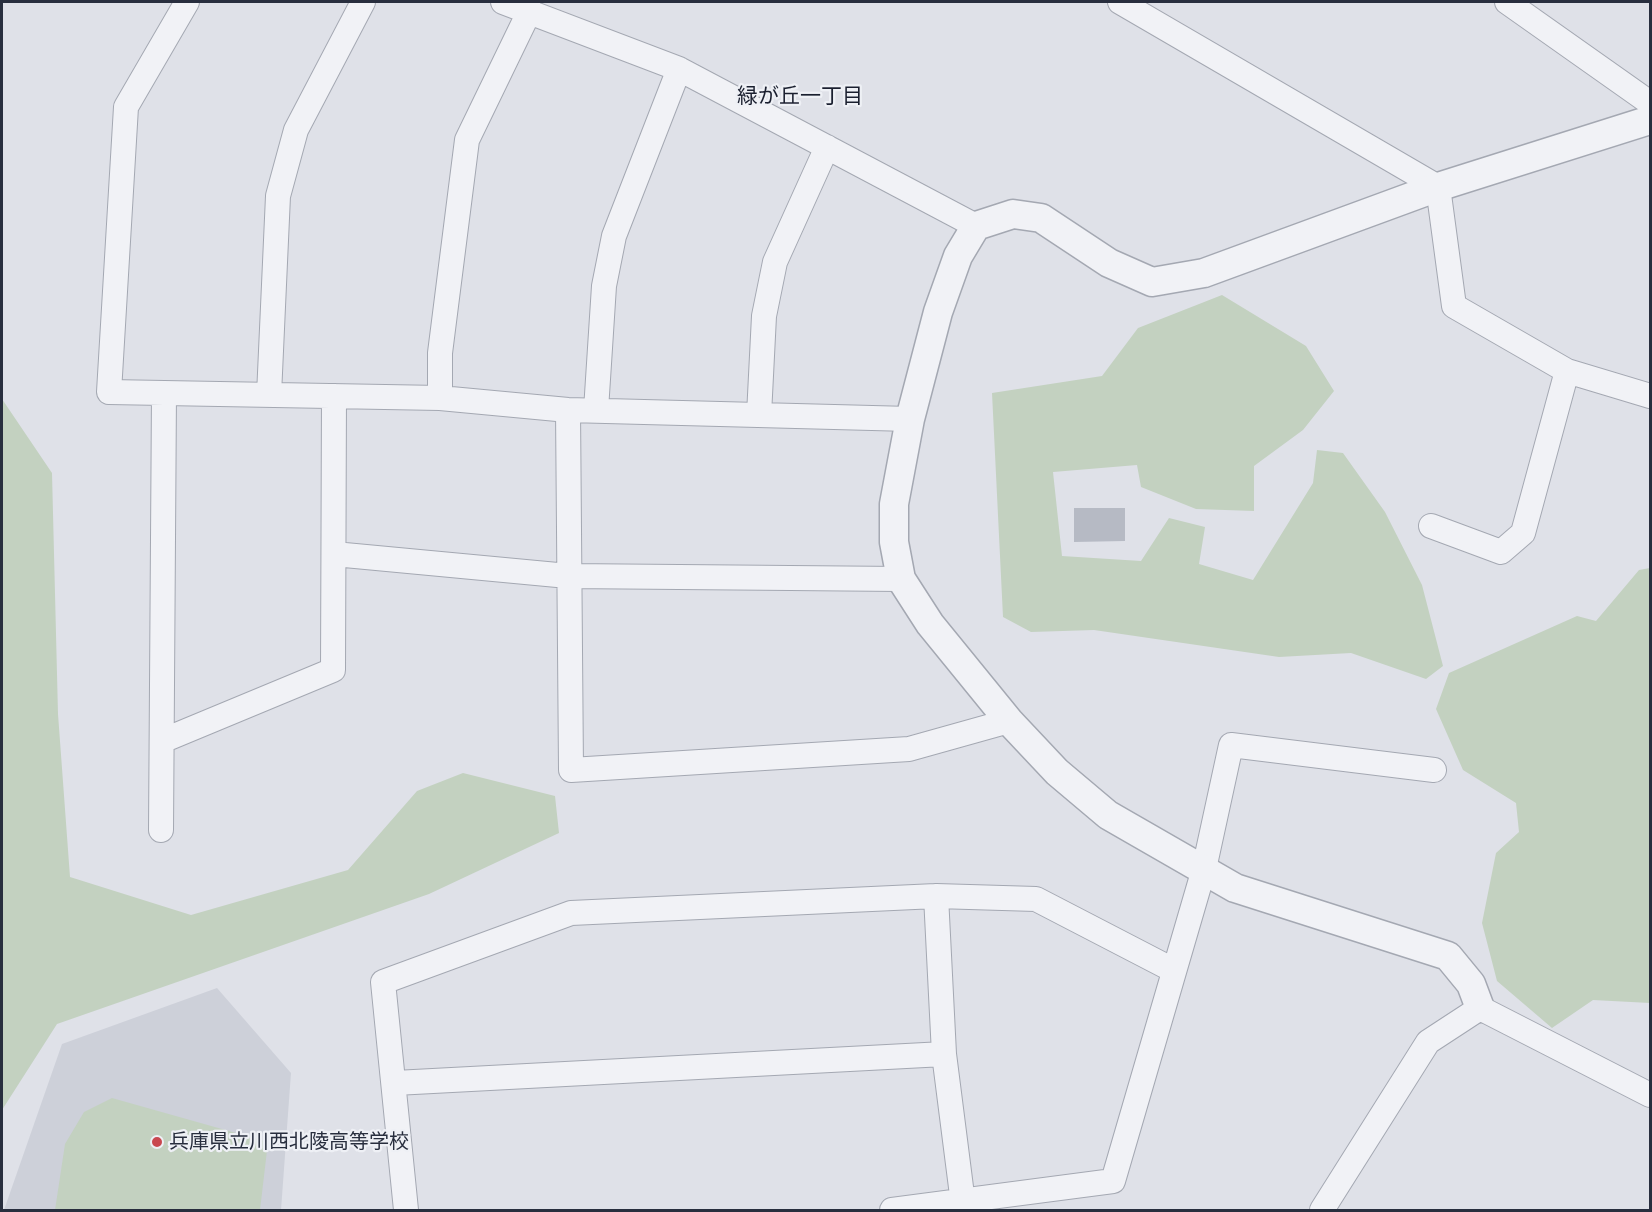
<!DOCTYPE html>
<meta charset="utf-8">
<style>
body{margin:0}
#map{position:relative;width:1652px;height:1212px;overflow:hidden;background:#dfe1e8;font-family:"Golos Text",sans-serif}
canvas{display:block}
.frame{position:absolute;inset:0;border:3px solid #282e3e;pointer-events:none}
</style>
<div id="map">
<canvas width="1652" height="1212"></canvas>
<div class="frame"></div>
</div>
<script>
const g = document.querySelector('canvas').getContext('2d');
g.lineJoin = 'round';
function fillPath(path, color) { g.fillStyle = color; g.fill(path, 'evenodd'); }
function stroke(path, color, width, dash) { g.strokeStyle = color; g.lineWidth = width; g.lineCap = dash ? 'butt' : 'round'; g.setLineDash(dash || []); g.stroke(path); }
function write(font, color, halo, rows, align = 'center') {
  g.font = font + ' "Golos Text","Noto Sans JP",sans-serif'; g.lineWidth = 4.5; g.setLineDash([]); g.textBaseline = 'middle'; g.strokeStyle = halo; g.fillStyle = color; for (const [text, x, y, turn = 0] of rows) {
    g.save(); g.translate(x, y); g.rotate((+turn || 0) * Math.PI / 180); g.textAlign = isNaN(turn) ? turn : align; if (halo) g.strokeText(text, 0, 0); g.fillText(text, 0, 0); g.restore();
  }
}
const built = new Path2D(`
 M217,988L291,1073L281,1210H4L62,1044Z`);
const green = new Path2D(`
 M1222,295L1306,346L1334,391L1303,430L1254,466V511L1196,509L1141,487L1137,465L1053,472L1062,556L1141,561L1169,518L1205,527L1199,564L1253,580L1313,483L1317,450L1343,453L1385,512L1422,585L1443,666L1426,679L1351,653L1279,657L1094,630L1031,632L1003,617L992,393L1102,376L1138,328Z
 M2,399L52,473L58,714L70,877L191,915L348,870L417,791L463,773L555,796L559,833L429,894L57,1024L2,1110Z
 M1650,568V1003L1593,1000L1552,1028L1497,981L1482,923L1496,853L1519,832L1516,803L1463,770L1436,709L1449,673L1577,616L1596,621L1639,570Z
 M112,1098L268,1142L260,1210H55L65,1144L84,1112Z`);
const building = new Path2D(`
 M1074,508H1125V541L1074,542Z`);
const minor = new Path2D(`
 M187,2L126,107L109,392L440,398L568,410L910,419
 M503,2L679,69L976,226
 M1120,2L1438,187L1454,306L1567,371L1650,396
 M1507,2L1650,103
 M269,395L278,196L296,130L363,2
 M440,398V353L467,140L530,10
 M568,410L571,770L909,749L1009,721
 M596,410L604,286L614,236L679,69
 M759,415L764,316L775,262L827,147
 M1431,526L1501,552L1523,533L1567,371
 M334,554L568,576L901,579
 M162,741L333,670L334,396
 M161,830L164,393
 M936,896L944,1054L963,1203
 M395,1083L944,1054
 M406,1210L383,982L571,913L936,896L1036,899L1173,970
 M892,1210L1113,1181L1204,869L1231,745L1434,770
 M1322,1210L1428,1042L1480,1008L1650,1095`);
const tertiary = new Path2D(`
 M1480,1008L1471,984L1448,956L1235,888L1108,815L1057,772L1009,721L930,624L901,579L894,542V504L910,419L938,312L958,256L976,226L1013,214L1041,218L1109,263L1152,282L1204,273L1438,187L1650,120`);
const markers = [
 [157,1142,6,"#c9474f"]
];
const poiNames = [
 ["兵庫県立川西北陵高等学校",169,1142]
];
const neighbourhoodNames = [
 ["緑が丘一丁目",800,96]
];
fillPath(built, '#cdd0d9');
fillPath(green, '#c3d1c0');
fillPath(building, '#b6bac4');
stroke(minor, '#a4a8b2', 26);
stroke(tertiary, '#a4a8b2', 31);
stroke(minor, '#f1f2f6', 24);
stroke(tertiary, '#f1f2f6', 28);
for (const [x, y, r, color] of markers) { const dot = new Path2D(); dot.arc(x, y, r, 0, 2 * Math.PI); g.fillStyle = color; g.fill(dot); stroke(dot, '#eef0f5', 2); }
write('20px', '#282e3e', '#eef0f5', poiNames, 'left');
write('21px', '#1a1f2f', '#eef0f5', neighbourhoodNames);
</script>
